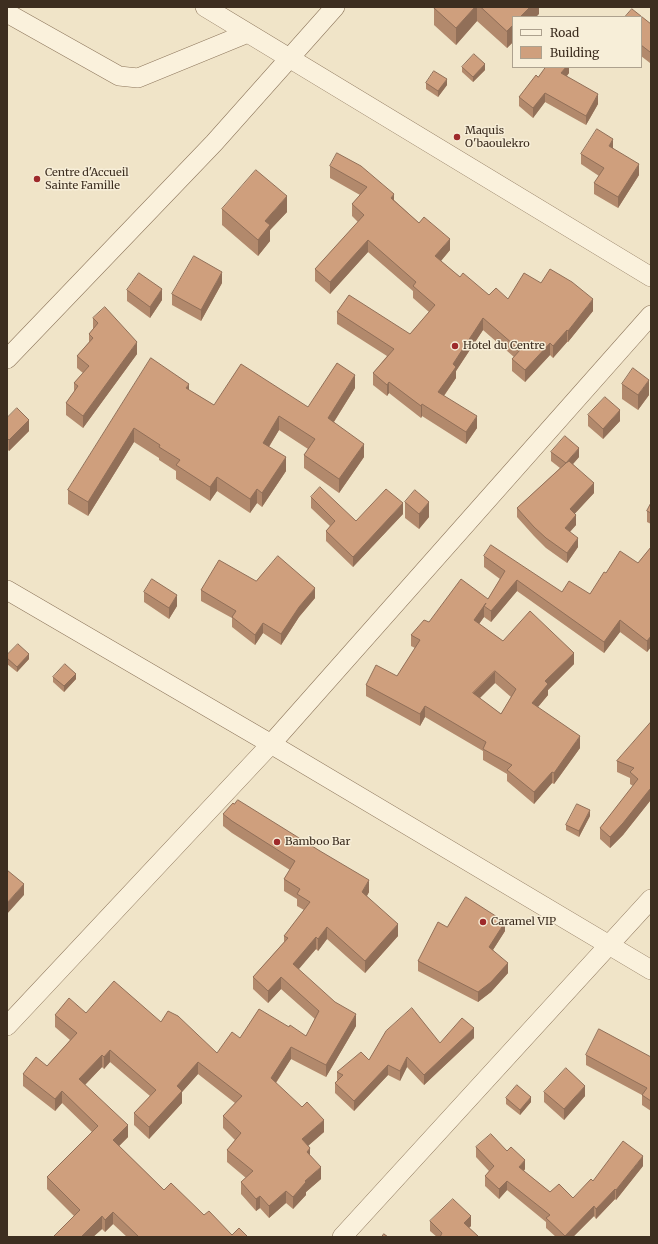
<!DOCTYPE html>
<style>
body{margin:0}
#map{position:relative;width:658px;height:1244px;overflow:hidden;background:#f0e4c8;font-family:Merriweather,serif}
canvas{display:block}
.frame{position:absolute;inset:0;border:8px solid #3d2e20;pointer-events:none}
.legend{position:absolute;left:512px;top:16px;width:130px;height:52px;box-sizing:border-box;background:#f7eed8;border:1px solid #ada18e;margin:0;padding:5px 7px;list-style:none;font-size:12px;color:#3d2e20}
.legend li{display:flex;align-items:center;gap:8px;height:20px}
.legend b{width:20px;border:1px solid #ada18e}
</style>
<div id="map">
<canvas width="658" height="1244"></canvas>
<div class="frame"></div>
<ul class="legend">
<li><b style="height:5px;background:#faf1dc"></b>Road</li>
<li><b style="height:11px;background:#cf9f7d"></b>Building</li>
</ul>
</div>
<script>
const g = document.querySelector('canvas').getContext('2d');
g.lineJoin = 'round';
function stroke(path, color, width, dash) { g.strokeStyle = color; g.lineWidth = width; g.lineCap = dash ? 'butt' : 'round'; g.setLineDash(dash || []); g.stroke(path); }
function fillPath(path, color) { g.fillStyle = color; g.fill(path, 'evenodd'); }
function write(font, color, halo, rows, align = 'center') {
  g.font = font + ' Merriweather,serif'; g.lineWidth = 3; g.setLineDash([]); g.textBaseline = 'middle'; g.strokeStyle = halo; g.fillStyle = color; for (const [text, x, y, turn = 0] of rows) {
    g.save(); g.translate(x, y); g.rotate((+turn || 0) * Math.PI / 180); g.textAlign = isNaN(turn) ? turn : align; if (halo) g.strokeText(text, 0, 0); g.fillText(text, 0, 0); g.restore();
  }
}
const minor = new Path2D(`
 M205,7L651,277
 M7,13L119,76L138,78L248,33
 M7,359L214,143L335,7
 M7,590L271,744L651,970
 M7,1026L271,744L651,315
 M342,1237L651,899`);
const wall = new Path2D(`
 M435,7H539V14L513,17V42L507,48L477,21L456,45L434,25V8Z
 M641,17L651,24L650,63L641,56Z
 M462,67L485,70L473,82L462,72Z
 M569,67V73L567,76L598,104L586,125L545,102L533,118L519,106V97L538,77Z
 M426,83L447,85L438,97L426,89Z
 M613,148L639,175L618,208L594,194V183L599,176L581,164V154Z
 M330,166L394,200L419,223L450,250L441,261L460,277L489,295L508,299L541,283L593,311L568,342H567L553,358L550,355L525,382L512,371V359L514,357L483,330L456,371V378L444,396L477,428L466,444L422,416L421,418L389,393L387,396L373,385V373L387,356L337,324V312L410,334L429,312L413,298V291L368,252L330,294L315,281V269L358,222L352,216V204L360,195L330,178Z
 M222,209L287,212L270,230V241L258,256L222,225Z
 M222,283L201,321L172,305V294Z
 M127,290L162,300L150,318L127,301Z
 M93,318L137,354L83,428L66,415V403L74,392V383L83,373L77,368V356L89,342V334L93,329Z
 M151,358L189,390L214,405L308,407L355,388L334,422L364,457L339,493L304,468V455L308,449L279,430L269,447L286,471L262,507L257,503L250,513L217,491L210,501L176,479V471L159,460V458L134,442L88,516L68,504V490Z
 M622,384L649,395L638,410L622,399Z
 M588,415L620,421L603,439L588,426Z
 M7,418L29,431L9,451L7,449Z
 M551,452L579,457L573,464L594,493L574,514L576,525L570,532L578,547L567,563L546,548L534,536L517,517V508L560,468L551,461Z
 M311,497L356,521L403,514L353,567L326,541V531L330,526L311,508Z
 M405,502L429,517L419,529L405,518Z
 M651,503V524L647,522V511Z
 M651,547V647L647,652L620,632L604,653L517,591L491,622L484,617L479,624L503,641L574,664L548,690V695L538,707L580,748L554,784L552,783L534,804L507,781V774L483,760V751L425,717L420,726L366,696V685L397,676L415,648L411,646V635L429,622L488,599L500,579L484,567V556L562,592L590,594L606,573L638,563ZM495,683L511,697L501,714L479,698Z
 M256,581L315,598L299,617L281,645L263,633L255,645L232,627V618L201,601V590Z
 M144,592L177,606L169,619L144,602Z
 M7,655L29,659L17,672L7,664Z
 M53,677L76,679L64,692L53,682Z
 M651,722V802L650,801L623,835L610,848L600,839V828L633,786L630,784V778L617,772V761Z
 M223,814L369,892L367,896L398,936L365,973L327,939L318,951L316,949L298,969L356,1026L326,1077L291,1059L276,1083L324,1132L308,1146L310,1156L321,1179L306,1192V1195L293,1209L286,1203L269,1218L260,1208L256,1211L241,1194V1182L246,1178L227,1162V1150L235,1140L223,1128V1116L235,1103L198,1074L182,1092V1103L149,1139L134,1125V1113L150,1096L110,1062L104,1069L102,1067L85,1085L128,1137L119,1146L164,1190L204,1215L232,1235L248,1237H127L113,1224L105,1232L102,1229L93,1237H53L74,1216L47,1189V1177L92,1132L62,1103L55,1111L23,1086V1074L47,1066L70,1040L55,1027V1015L86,1013L161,1022L217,1053L240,1038L289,1027L306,1036L315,1019L281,989L268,1003L253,989V977L284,942V936L304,910L297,906V899L284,891V879L290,870L232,833L223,826Z
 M590,816L579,837L566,830V825Z
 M447,927L505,931L493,950L508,973L491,992L478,1002L418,971V961Z
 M474,1038L424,1085L407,1067L400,1081L388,1075L354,1111L335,1093V1083L337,1081V1072L369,1060L440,1043Z
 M586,1055L651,1057V1111L642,1105V1095L586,1065Z
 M544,1092L585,1096L564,1120L544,1102Z
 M506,1098L531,1102L520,1115L506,1104Z
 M476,1147L525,1169L524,1171L550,1192L573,1198L593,1181L643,1166L616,1200L615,1199L596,1219L594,1216L573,1237H556L546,1228V1222L507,1190L499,1199L485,1186V1176L489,1171L476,1157Z
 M430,1221L471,1226L469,1228L479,1237H437L430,1231Z`);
const shadedWall = new Path2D(`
 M475,7H477V21L456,45V28Z
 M530,7H539V14L536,17H520Z
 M513,25V42L507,48V31Z
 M651,50V61L650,63V52Z
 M485,64V70L473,82V77Z
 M566,67H569V73L561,82V73Z
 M447,79V85L438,97V91Z
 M545,93V102L533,118V108Z
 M598,94V104L586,125V116Z
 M613,139V150L609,146Z
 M639,164V175L618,208V197Z
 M394,194V206L391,198Z
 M287,196V212L270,230V241L258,256V240L265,221Z
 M450,239V250L435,268V256Z
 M368,240V252L330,294V282Z
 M222,272V283L201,321V310Z
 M162,289V300L150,318V307Z
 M593,299V311L568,342V331Z
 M483,318V330L456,371V378L438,404V392L453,364Z
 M567,330V342L553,358V346Z
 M137,342V354L83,428V416Z
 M550,343V355L525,382V370Z
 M355,375V388L328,431V418Z
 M649,380V395L638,410V395Z
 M389,382V393L387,396V385Z
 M189,384V397L186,388Z
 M422,404V416L421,418V406Z
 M620,410V421L603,439V429Z
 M279,416V430L263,456V443Z
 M477,416V428L466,444V432Z
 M29,420V431L9,451V440Z
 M134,428V442L88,516V502Z
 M364,444V457L339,493V479Z
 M579,448V457L566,472V463Z
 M286,457V471L262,507V493Z
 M217,477V491L210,501V487Z
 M594,483V493L570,519V509Z
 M257,489V503L250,513V499Z
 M429,502V517L419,529V514Z
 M403,503V514L353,567V557Z
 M576,515V525L565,537V528Z
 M578,538V547L567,563V553Z
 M517,580V591L491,622V611Z
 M315,588V598L299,617L281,645V634L299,607Z
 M177,595V606L169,619V608Z
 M486,603L484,606V617L474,631V620Z
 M620,620V632L604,653V642Z
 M263,623V633L255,645V635Z
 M651,636V647L647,652V641Z
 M574,653V664L548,690V695L532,714V703L545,681Z
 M29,654V659L17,672V667Z
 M495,671V683L473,705V693Z
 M76,674V679L64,692V686Z
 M425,706V717L420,726V714Z
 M580,736V748L554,784V773Z
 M552,772V783L534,804V792Z
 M650,789V801L623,835L610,848V837Z
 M590,810V816L579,837V831Z
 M369,880V892L362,904V892Z
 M24,884V895L7,914V903Z
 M505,922V931L489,956V947Z
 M398,924V936L365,973V961Z
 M327,927V939L318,951V939Z
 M316,937V949L293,976V964Z
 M508,963V973L491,992L478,1002V992Z
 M281,977V989L268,1003V991Z
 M356,1014V1026L326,1077V1065Z
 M474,1028V1038L424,1085V1075Z
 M291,1047V1059L271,1090V1078Z
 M110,1050V1062L104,1069V1057Z
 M102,1055V1067L79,1091V1079Z
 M407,1057V1067L400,1081V1071Z
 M198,1062V1074L182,1092V1103L149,1139V1127L177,1086Z
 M388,1065V1075L354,1111V1101Z
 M585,1086V1096L564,1120V1109Z
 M62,1091V1103L55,1111V1099Z
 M531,1097V1102L520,1115V1110Z
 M324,1120V1132L302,1151V1139Z
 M128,1125V1137L113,1152V1140Z
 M310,1148V1160L307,1152Z
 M643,1156V1166L616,1200V1190Z
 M525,1160V1169L519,1176V1167Z
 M321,1167V1179L306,1192V1195L293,1209V1197L305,1181Z
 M507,1181V1190L499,1199V1189Z
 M615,1189V1199L596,1219V1209Z
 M286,1191V1203L269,1218V1206Z
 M260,1196V1208L256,1211V1199Z
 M594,1206V1216L573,1237H565V1236Z
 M113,1212V1224L105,1232V1220Z
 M102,1216V1229L93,1237H81Z
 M471,1216V1226L464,1232V1223Z`);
const building = new Path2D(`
 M435,7H475L456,28L434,8Z
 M481,7H530L520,17H513V25L507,31Z
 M632,9L651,24V50L650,52L641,45V17H625Z
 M474,54L485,64L473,77L462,67Z
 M546,67H566L561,73L598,94L586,116L545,93L533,108L519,97L536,75L538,77Z
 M434,71L447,79L438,91L426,83Z
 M597,129L613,139L609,146L639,164L618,197L594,183L604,168L581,154Z
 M337,153L361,166L394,194L391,198L419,223L424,217L450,239L435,256L460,277L463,273L489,295L496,288L508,299L524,273L541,283L550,269L572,282L593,299L568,331L567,330L553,346L550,343L525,370L512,359L520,350L483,318L453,364L456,367L438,392L477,416L466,432L422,404L421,406L389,382L387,385L373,373L394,349L337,312L349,295L410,334L435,305L413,286L416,282L368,240L330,282L315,269L364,215L352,204L367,187L330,166Z
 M256,170L287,196L265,221L270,225L258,240L222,209Z
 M194,256L222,272L201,310L172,294Z
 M139,273L162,289L150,307L127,290Z
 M105,307L137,342L83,416L66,403L78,386L74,383L89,366L77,356L93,338L89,334L98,323L93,318Z
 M151,358L189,384L186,388L214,405L241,364L308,407L337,363L355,375L328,418L364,444L339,479L304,455L315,439L279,416L263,443L286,457L262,493L257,489L250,499L217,477L210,487L176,465L180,460L159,447L160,445L134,428L88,502L68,490Z
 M633,368L649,380L638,395L622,384Z
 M605,397L620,410L603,429L588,415Z
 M17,408L29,420L9,440L7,438V418Z
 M565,436L579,448L566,463L569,461L594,483L570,509L576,515L565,528L578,538L567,553L546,538L534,527L517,508L566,463L551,452Z
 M320,487L356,521L386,489L403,503L353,557L326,531L335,521L311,497Z
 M415,490L429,502L419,514L405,502Z
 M651,503V513L647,511Z
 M491,545L562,592L569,581L590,594L604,572L606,573L620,551L638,563L651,547V636L647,641L620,620L604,642L517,580L491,611L484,606L486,603L474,620L503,641L530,611L574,653L545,681L548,684L532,703L580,736L554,773L552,772L534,792L507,770L512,765L483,749L486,742L425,706L420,714L366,685L376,665L397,676L420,640L411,635L424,620L429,622L461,579L488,599L505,571L484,556ZM495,671L516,689L501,714L473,693Z
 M278,556L315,588L299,607L281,634L263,623L255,635L232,617L236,611L201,590L219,560L256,581Z
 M152,579L177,595L169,608L144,592Z
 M18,644L29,654L17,667L7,658V655Z
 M65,664L76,674L64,686L53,677Z
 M651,722V790L650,789L623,823L610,837L600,828L638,779L630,772L634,768L617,761Z
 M238,800L320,851L369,880L362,892L398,924L365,961L327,927L318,939L316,937L293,964L335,1002L356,1014L326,1065L291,1047L271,1078L302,1107L307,1102L324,1120L302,1139L310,1148L307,1152L321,1167L305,1181L306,1182L293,1197L286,1191L269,1206L260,1196L256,1199L241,1182L253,1171L227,1150L241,1133L223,1116L242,1096L198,1062L177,1086L182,1091L149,1127L134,1113L156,1090L110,1050L104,1057L102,1055L79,1079L128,1125L113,1140L164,1190L171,1183L204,1215L209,1211L232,1235L239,1228L248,1237H139L113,1212L105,1220L102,1216L81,1237H53L80,1210L47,1177L98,1126L62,1091L55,1099L23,1074L36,1057L47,1066L77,1033L55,1015L69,998L86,1013L114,981L161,1022L168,1011L178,1016L217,1053L232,1032L240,1038L259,1009L289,1027L290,1025L306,1036L319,1011L281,977L268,991L253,977L288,938L284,936L310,902L297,894L300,889L284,879L295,861L232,821L223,814L233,803L234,804Z
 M577,804L590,810L579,831L566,825Z
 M7,870L24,884L7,903Z
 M466,897L505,922L489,947L508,963L491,982L478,992L418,961L438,922L447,927Z
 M412,1008L440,1043L462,1018L474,1028L424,1075L407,1057L400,1071L388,1065L354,1101L335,1083L343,1075L337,1072L361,1052L369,1060L386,1031Z
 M599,1029L651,1057V1101L642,1095L647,1088L586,1055Z
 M566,1068L585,1086L564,1109L544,1092Z
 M517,1085L531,1097L520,1110L506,1098Z
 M491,1134L507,1151L511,1147L525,1160L519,1167L550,1192L559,1184L573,1198L591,1179L593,1181L623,1141L643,1156L616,1190L615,1189L596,1209L594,1206L565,1236L546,1218L550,1215L507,1181L499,1189L485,1176L494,1166L476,1147Z
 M453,1199L471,1216L464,1223L479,1237H440L442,1233L430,1221Z
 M384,1234L388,1237H382Z`);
const markers = [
 [457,137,4,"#9e2a2b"],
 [37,179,4,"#9e2a2b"],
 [455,346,4,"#9e2a2b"],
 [277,842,4,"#9e2a2b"],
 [483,922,4,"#9e2a2b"]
];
const poiNames = [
 ["Maquis",465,131],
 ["O'baoulekro",465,144],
 ["Centre d'Accueil",45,173],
 ["Sainte Famille",45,186],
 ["Hotel du Centre",463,346],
 ["Bamboo Bar",285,842],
 ["Caramel VIP",491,922]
];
stroke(minor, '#8d765c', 20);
stroke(minor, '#faf1dc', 19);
fillPath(wall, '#b2896c');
fillPath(shadedWall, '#916f58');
fillPath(building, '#cf9f7d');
stroke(building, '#916f58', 1);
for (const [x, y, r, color] of markers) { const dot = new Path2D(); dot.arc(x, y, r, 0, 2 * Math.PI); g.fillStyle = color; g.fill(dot); stroke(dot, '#f7eed8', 1.5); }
write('11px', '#3d2e20', '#f7eed8', poiNames, 'left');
</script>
